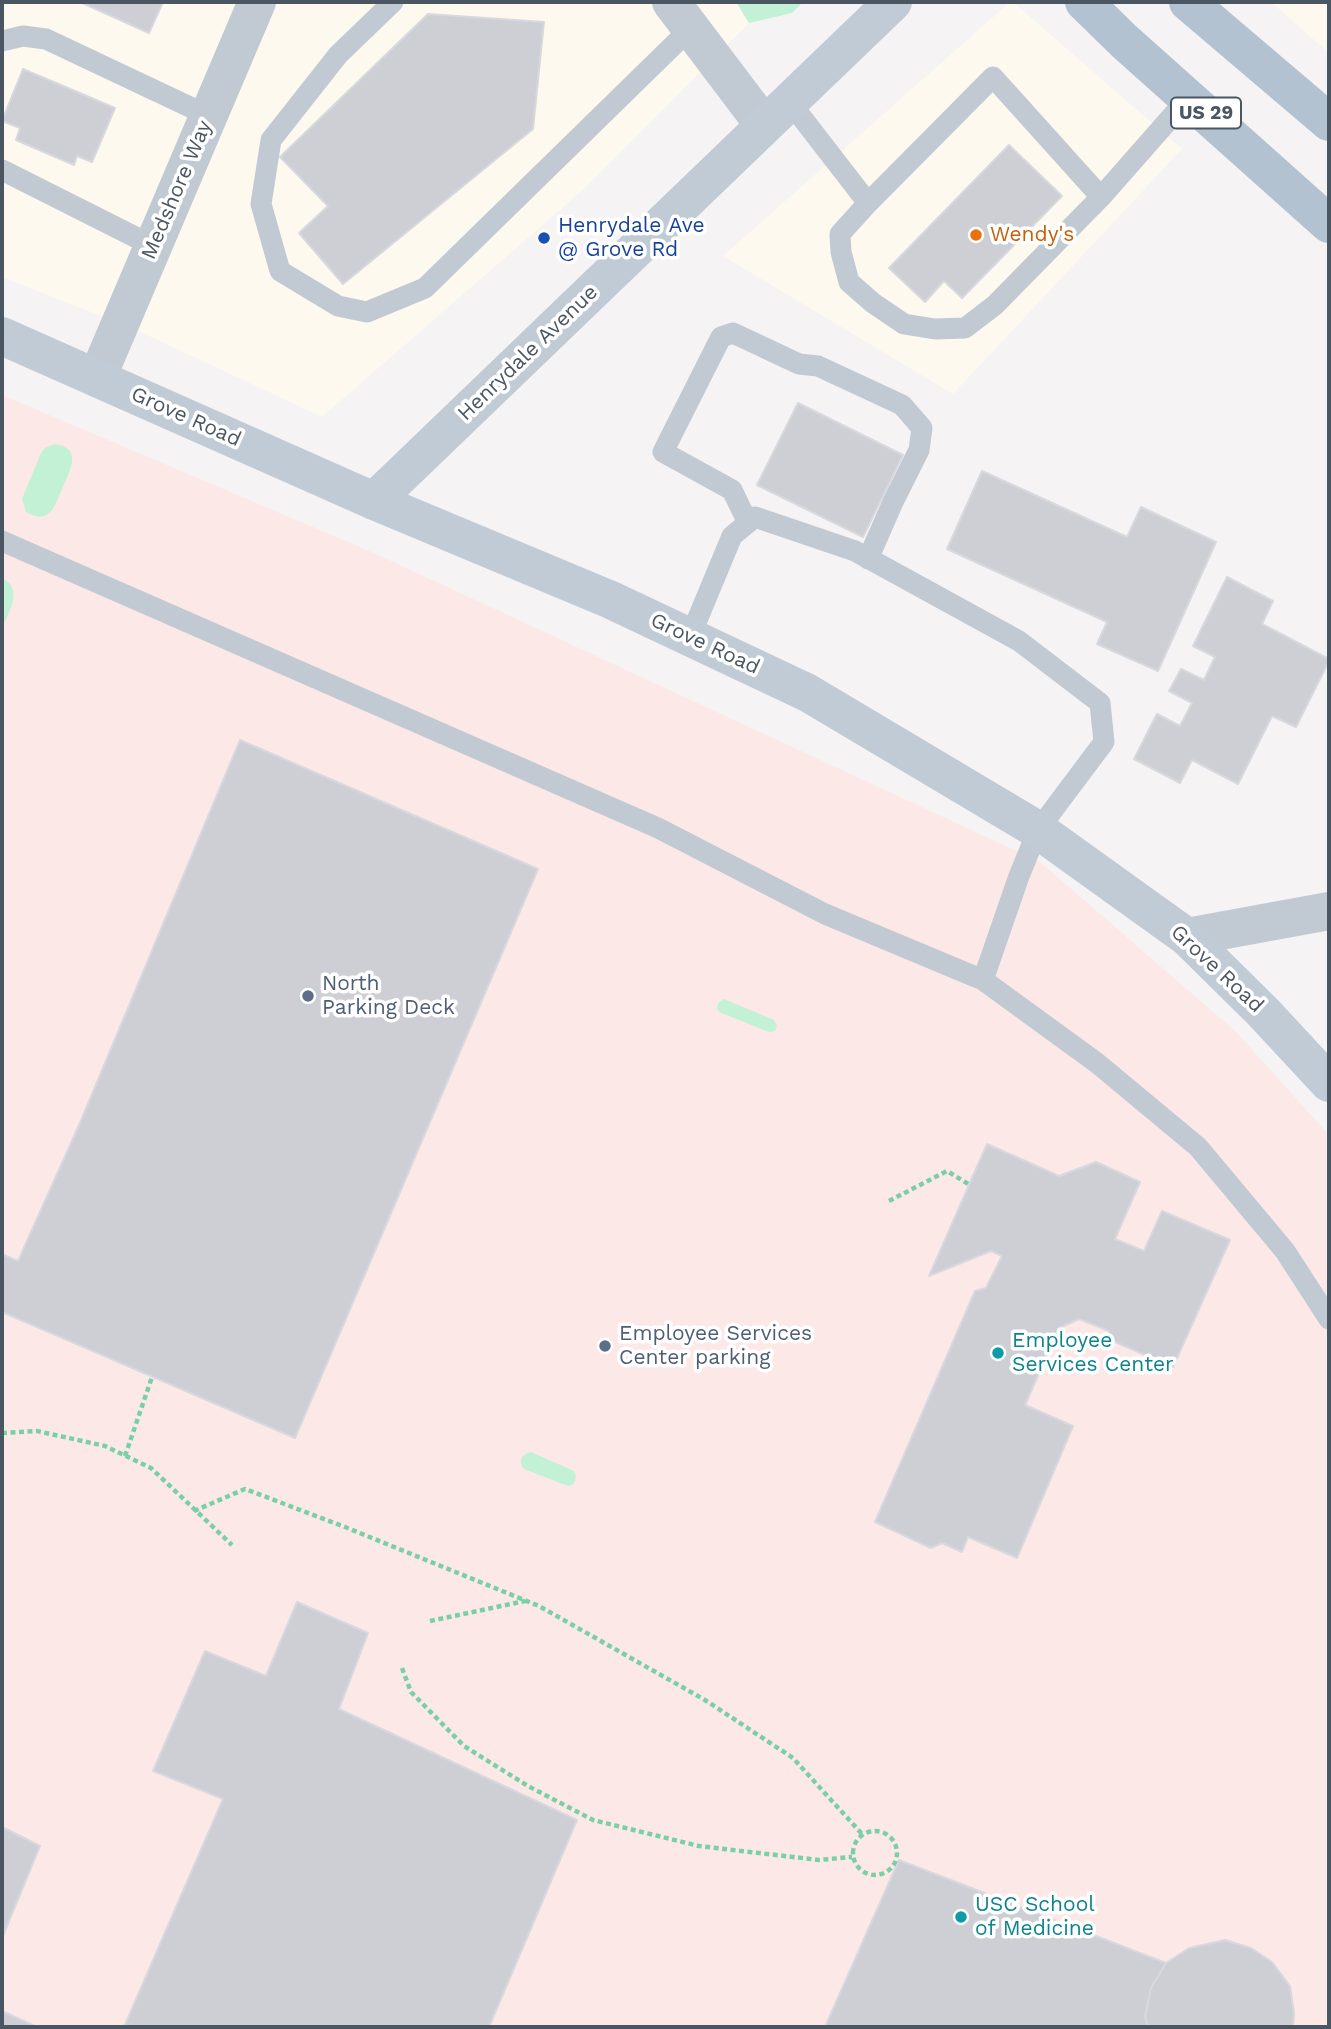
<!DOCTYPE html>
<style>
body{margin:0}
#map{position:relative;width:1331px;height:2029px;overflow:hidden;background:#f5f3f3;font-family:"Work Sans",sans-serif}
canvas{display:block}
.frame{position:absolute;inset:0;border:4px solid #4a5661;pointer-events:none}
</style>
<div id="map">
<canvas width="1331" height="2029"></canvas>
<div class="frame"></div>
</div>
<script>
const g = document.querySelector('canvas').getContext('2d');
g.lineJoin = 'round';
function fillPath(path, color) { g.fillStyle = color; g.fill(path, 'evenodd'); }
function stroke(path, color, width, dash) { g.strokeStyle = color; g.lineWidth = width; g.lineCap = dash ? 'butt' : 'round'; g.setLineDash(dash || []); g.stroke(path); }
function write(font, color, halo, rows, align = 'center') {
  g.font = font + ' "Work Sans",sans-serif'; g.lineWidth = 7; g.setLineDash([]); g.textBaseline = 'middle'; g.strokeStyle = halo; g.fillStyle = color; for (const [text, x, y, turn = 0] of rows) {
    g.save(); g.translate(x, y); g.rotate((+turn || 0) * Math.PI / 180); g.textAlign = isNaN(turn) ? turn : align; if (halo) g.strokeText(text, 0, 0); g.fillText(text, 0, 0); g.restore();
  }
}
const commercial = new Path2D(`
 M2,2H736L749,23L584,189L322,417L134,329L2,277Z
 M1010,2H1013L1182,149L953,394L723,256Z
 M1271,2H1329V53Z`);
const medical = new Path2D(`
 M2,395L376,554L1040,862L1236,1032L1329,1135V2027H2Z`);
const green = new Path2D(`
 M736,2H803L792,13L749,23Z
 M55,444C84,448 69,472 62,489C58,497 55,509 48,514C40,519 33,516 26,512L22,499L41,453L45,448Z
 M2,578C24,589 9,611 2,628Z
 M724,999L774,1020L777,1026L775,1031L769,1032L719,1012L717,1008L718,1003Z
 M531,1452L574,1471C577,1476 576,1479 573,1484L568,1486L524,1469C517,1461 523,1453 531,1452Z`);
const building = new Path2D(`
 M80,2H163L149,33Z
 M428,14L544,22L533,129L343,284L299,233L328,206L280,157Z
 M23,69L115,108L92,162L77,156L74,165L16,140L20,128L2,121Z
 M1009,145L1062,196L962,298L944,281L925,302L889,268Z
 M798,403L903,455L863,537L757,485Z
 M982,471L1127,537L1141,507L1216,542L1158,671L1097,644L1107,622L947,549Z
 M1227,577L1273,601L1262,624L1329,659V661L1296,727L1272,716L1238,784L1192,760L1180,783L1134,759L1157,714L1180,726L1192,703L1169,691L1181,669L1204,680L1215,657L1193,646Z
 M240,740L538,869L295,1438L2,1312V1254L18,1261L80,1123Z
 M987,1144L1059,1176L1096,1162L1140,1182L1115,1239L1144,1251L1162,1211L1230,1240L1173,1367L1106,1338L1109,1331L1079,1319L1059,1328L1025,1405L1073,1426L1017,1558L968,1537L962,1552L942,1543L931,1548L875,1522L975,1291L986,1288L1002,1256L991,1251L929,1276Z
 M297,1602L368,1633L339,1709L577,1820L489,2027H124L223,1799L153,1771L205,1651L266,1676Z
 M2,1827L40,1846L2,1938Z
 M899,1860L1166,1963L1151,1988L1145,2017L1148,2027H825Z
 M1225,1940L1251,1948L1272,1962L1290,1986L1294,2014L1293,2027H1148L1145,2017L1151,1988L1166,1963L1189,1948Z
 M2,2011L37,2027H2Z`);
const path = new Path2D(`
 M889,1201L947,1171L970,1185
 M2,1433L37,1431L105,1446L151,1468L232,1545
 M125,1456L152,1377
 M194,1511L245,1489L345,1527L539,1606L705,1700L793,1758L862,1834
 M430,1621L525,1601
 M402,1668L411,1692L464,1746L528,1786L593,1820L699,1846L819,1860L852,1857
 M853 1853a22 22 0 1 1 44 0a22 22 0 1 1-44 0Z`);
const service = new Path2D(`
 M393,2L338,55L271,140L261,204L280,271L338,306L367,312L425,288L691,28
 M2,41L23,36L46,39L209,116
 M789,101L868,203L993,77L1101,197L1189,97
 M2,170L153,246
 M868,203L840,234L841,252L849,282L873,303L904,324L935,329L965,328L995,305L1101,197
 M748,523L732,490L663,452L721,337L733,333L799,364L818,366L902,405L922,428L919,450L893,502L868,559
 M2,541L658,828L825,914L983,980L1097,1063L1198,1147L1285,1251L1329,1319
 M690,637L732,536L755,517L855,551L1019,641L1100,703L1104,742L1038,830L1019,876L983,980`);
const minor = new Path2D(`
 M671,2L764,125
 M97,378L257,2
 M1187,937L1329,911`);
const secondary = new Path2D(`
 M2,336L374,501L611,600L808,693L1038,830L1187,937L1263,1012L1329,1083
 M374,501L893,2`);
const primary = new Path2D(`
 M1084,2L1124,41L1329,224
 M1188,2L1329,122`);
const markers = [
 [976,235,7,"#e8710a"],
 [544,238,7,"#1a4fb4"],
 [308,996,7,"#5c6f8a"],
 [605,1346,7,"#5c6f8a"],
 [998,1353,7,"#0f9aa8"],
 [961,1917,7,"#0f9aa8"]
];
const shields = [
 [1206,113,70]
];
const shieldNames = [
 ["US 29",1206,113]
];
const streetNames = [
 ["Medshore Way",177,190,-67],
 ["Henrydale Avenue",528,353,-44],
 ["Grove Road",186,417,24],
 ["Grove Road",705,644,25],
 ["Grove Road",1217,969,43]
];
const transitNames = [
 ["Henrydale Ave",558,226],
 ["@ Grove Rd",558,250]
];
const foodNames = [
 ["Wendy's",990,235]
];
const serviceNames = [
 ["North",322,984],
 ["Parking Deck",322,1008],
 ["Employee Services",619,1334],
 ["Center parking",619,1358]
];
const cultureNames = [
 ["Employee",1012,1341],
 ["Services Center",1012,1365],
 ["USC School",975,1905],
 ["of Medicine",975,1929]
];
fillPath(commercial, '#fdf9ef');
fillPath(medical, '#fce8e6');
fillPath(green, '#c3f1d5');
fillPath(building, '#cdcfd5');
stroke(building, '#d7d9de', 2);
stroke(path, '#7ad0a6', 4.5, [5, 3.5]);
stroke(service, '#c1cad2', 21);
stroke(minor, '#c1cad2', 38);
stroke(secondary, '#c1cbd6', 38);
stroke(primary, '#b3c2d1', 38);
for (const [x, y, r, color] of markers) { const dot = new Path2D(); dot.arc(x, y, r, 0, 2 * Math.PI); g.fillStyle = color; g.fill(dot); stroke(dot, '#fff', 2.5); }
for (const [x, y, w] of shields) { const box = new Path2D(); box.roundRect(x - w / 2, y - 15.5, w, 31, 5); g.fillStyle = '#fff'; g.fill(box); stroke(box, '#4a5661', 2); }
write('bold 19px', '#4a5661', null, shieldNames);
write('21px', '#4a5661', '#fff', streetNames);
write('21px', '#164399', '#fff', transitNames, 'left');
write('21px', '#c56008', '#fff', foodNames, 'left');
write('21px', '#4e5e75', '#fff', serviceNames, 'left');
write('21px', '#0d838f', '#fff', cultureNames, 'left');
</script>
